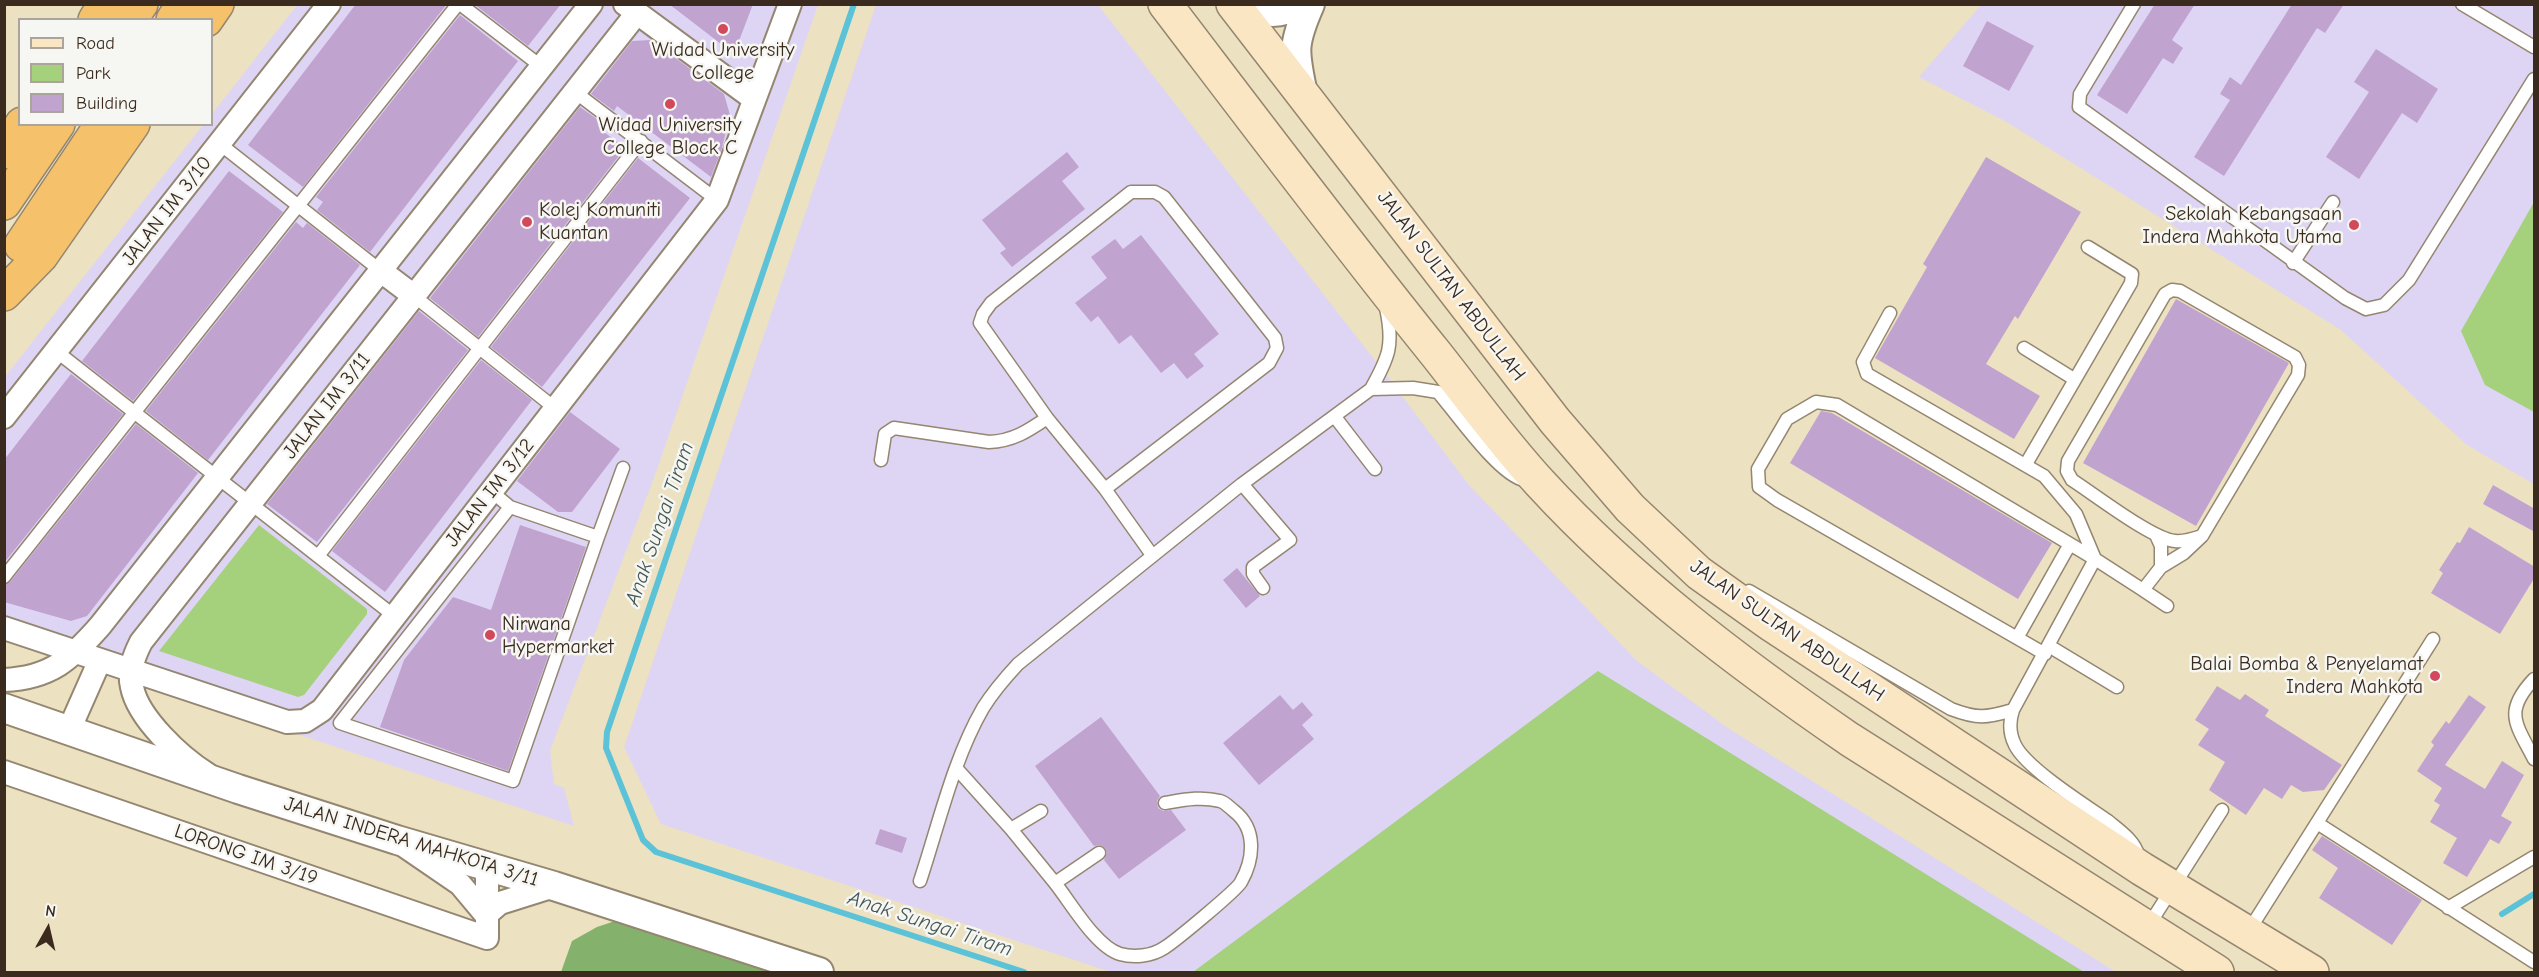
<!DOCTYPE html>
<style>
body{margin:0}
#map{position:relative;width:2539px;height:977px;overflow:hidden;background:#ece1c1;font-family:"Comic Neue",sans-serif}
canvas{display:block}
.frame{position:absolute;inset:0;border:6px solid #3b2a1e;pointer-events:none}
.legend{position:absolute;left:18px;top:18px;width:195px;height:108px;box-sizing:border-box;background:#f6f6f2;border:2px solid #aba49d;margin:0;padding:8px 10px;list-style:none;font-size:18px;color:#3b2a1e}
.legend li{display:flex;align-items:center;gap:12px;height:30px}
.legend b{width:30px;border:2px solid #aba49d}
.north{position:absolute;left:18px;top:899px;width:60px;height:60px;-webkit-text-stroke:4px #f6f6f2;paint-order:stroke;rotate:8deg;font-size:16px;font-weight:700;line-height:24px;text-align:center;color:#3b2a1e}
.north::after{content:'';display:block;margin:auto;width:21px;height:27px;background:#3b2a1e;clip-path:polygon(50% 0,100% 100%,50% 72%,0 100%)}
</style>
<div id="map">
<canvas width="2539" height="977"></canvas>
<div class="frame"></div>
<ul class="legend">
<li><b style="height:8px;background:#fbe6c4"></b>Road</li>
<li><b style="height:16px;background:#a5d07c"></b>Park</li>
<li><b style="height:16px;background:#c1a3d0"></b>Building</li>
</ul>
<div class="north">N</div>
</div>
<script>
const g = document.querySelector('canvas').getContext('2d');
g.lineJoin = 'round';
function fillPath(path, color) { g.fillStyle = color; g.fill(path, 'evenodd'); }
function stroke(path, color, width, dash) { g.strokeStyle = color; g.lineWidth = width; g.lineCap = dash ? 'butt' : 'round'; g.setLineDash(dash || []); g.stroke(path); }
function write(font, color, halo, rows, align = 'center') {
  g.font = font + ' "Comic Neue",sans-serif'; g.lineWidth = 5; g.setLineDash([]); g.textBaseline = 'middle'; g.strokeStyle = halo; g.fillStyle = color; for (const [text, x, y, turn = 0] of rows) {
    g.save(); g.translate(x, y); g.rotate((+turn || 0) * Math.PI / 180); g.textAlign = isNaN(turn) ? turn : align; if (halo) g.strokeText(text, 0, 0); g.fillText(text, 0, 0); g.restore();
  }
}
const built = new Path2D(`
 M297,5H818L655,475L550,751L554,784L564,788L574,826L5,637L4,378L203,125L212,124V114Z
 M876,5H1098L1384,372L1468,484L1637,661L1728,728L2116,972H1111L661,824L624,747Z
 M1981,5H2534V484L2467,445L2341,330L2005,121L1919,77Z`);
const green = new Path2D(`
 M2534,202V412L2485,385L2461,331Z
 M259,525L367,609V614L304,695L298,697L159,651Z
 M1598,671L2084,972H1193Z`);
const forest = new Path2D(`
 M639,913L817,972H561L572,941L597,927Z`);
const stream = new Path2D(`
 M854,4L607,732L606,748L643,840L656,852L1024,972
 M2502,914L2534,894`);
const building = new Path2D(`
 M356,4H447L303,187L248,145Z
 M474,4H561L528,46Z
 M669,4H753L734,54Z
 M2155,4H2195L2172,40L2183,48L2173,64L2163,58L2127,114L2097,95Z
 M2292,4H2344L2325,33L2317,28L2224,176L2194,157L2230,100L2220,94L2230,77L2241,85Z
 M460,15L518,61L370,252L317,210L323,202L316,197Z
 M1987,21L2034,46L2009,91L1963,66Z
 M651,40L724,94L730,115L722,148L711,177L617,106L614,111L591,94L632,41Z
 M2376,49L2438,89L2417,123L2402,113L2359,179L2326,157L2369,92L2354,82Z
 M580,107L604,124L600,129L625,148L478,337L430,298Z
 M1067,152L1079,167L1062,181L1085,209L1012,267L1000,253L1006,249L982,220Z
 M1986,157L2081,212L2018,319L2015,316L1986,364L2040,396L2014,439L1875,358L1927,267L1923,264Z
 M638,158L690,198L542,387L491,347Z
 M229,171L283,212L133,401L82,361Z
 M296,222L303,228L307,223L360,265L208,460L146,411Z
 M1141,235L1219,334L1194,354L1204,366L1187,379L1174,363L1161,373L1131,335L1119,344L1098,316L1091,322L1075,303L1107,278L1091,257L1115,239L1123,249Z
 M2176,299L2289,363L2196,526L2083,463Z
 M419,311L468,350L317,542L267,504Z
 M481,360L532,400L385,592L332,551Z
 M71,374L123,414L4,563V460Z
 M1821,411L1832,413L2052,543L2018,599L1790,463Z
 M570,412L620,449L572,512H558L517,481Z
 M136,424L198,473L87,616L71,621L4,602V585L10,582Z
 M2493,485L2535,509V532L2483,504Z
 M520,525L586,547L508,771L380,727L404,660L453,597L491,610Z
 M2469,527L2535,567V577L2500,634L2431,593L2443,573L2439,570L2457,542L2460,543Z
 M1237,568L1260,596L1246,608L1223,580Z
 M2217,686L2240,700L2245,694L2269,710L2265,716L2342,765L2324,790L2303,792L2291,785L2282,799L2264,788L2246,815L2209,790L2225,762L2198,745L2209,729L2195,720Z
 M1280,695L1293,710L1302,702L1313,715L1302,725L1314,739L1259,785L1223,743Z
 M2469,695L2486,707L2445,765L2485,789L2502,761L2524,775L2501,816L2512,822L2499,844L2490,839L2467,877L2443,863L2457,838L2430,822L2440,805L2434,801L2442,788L2417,771L2434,745L2431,742L2446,721L2449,724Z
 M1101,717L1160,796L1157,801L1158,808L1163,811L1171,810L1186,830L1119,879L1104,860L1107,853L1105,848L1099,845L1094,846L1035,766Z
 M880,829L907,838L902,853L875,844Z
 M2322,836L2422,900L2392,945L2319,898L2338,868L2312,850Z`);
const service = new Path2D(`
 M460,4L542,67
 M2134,4L2080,94L2079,107L2345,298L2366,309L2384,305L2409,280L2534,79
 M2462,4L2534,47
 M575,92L717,200
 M220,144L381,271
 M2293,263L2333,202
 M2172,290L2180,291L2295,357L2299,365L2298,375L2202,536C2193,539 2184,542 2175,541C2152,539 2094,494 2072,480L2067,471L2068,461L2165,294Z
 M414,296L556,409
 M1890,313L1863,362L1867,374L2044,476L2076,514L2095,559
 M2024,348L2074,379
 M56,351L393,615
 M1371,389L1413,388L1438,392C1456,413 1499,475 1524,480
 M1335,417L1375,469
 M881,460L885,434L894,428L989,442C1013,441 1028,431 1047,418
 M2026,464L2131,283L2132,274L2088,247
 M1242,484L1290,540L1253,567V574L1263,588
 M1105,489L1269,363L1277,348L1275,338L1164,197L1155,192H1131L991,303L983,314L980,323L1047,418L1105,489L1152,555
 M491,491L510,507L598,537L513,781L340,723L510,507
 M2156,535L2161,546V567
 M598,537L623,468
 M318,556L641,141
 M2095,559L2013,710C2009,722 2009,733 2015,745C2026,768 2085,805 2108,821C2119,830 2135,841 2138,855
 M4,577L458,4
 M2143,590L2167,606
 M1749,591L1951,709C1977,719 1986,718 2013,710
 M2017,638L2070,544
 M2049,646L2117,687
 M2045,654L1777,500L1759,487L1758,469L1787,419L1816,402L1837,405L2095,559L2143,590L2161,567L2184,553L2202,536
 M2534,679C2503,712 2516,724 2534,759
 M957,769L1011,829L1055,883
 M2317,823L2534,962
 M1011,829L1041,811
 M1099,853L1055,883C1071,903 1096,947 1120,954C1134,958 1152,956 1164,948C1174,942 1237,890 1241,882C1254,859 1257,829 1234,811C1230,808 1225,802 1220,801C1201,796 1183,800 1165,803
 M920,881C939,824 953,760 983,708C993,692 1005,678 1018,664L1242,484L1371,389C1389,357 1394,345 1386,308
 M2448,908L2534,857
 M2147,928L2222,810
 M2248,932L2433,639`);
const minor = new Path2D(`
 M625,4L754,99
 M381,271L414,296
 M4,417L329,4
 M4,628L287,722L305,721L322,710L717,200L790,4
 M4,680C51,678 71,659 100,626L591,4
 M69,730L100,660
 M4,772L487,938V867
 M207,774C180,757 138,718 132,687C128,671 134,656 141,642L637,13
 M406,847L460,884L486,915
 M486,915L500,903L554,886`);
const tertiary = new Path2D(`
 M1242,4C1262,13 1280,16 1298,4
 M1303,94C1294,51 1292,45 1310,4
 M4,708L238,789L397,840L554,886L819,972`);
const secondary = new Path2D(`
 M1165,4C1255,122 1343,239 1436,354C1470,397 1503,443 1541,484C1631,582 1740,664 1849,739L2217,972
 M1233,4L1555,421L1630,508L1699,573L1772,625L2142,869L2312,972`);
const trunk = new Path2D(`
 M95,20L105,4
 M130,20L141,4
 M173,20L183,4
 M206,20L217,4
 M4,152L22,124
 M4,203L58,124
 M21,245L102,124
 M4,294L41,256L133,124`);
const markers = [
 [723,29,6,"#d1495b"],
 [670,104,6,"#d1495b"],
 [527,222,6,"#d1495b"],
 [2354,225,6,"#d1495b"],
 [490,635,6,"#d1495b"],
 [2435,676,6,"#d1495b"]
];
const poiNames = [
 ["Widad University",723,50],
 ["College",723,73],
 ["Widad University",670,125],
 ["College Block C",670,148],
 ["Kolej Komuniti",539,210,"left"],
 ["Kuantan",539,233,"left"],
 ["Sekolah Kebangsaan",2342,214,"right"],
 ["Indera Mahkota Utama",2342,237,"right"],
 ["Nirwana",502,624,"left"],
 ["Hypermarket",502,647,"left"],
 ["Balai Bomba & Penyelamat",2423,664,"right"],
 ["Indera Mahkota",2423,687,"right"]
];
const streetNames = [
 ["JALAN IM 3/10",167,211,-52],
 ["JALAN SULTAN ABDULLAH",1451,286,53],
 ["JALAN IM 3/11",327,406,-52],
 ["JALAN IM 3/12",490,493,-52],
 ["JALAN SULTAN ABDULLAH",1787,631,35],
 ["JALAN INDERA MAHKOTA 3/11",411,842,17],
 ["LORONG IM 3/19",246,855,19]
];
const waterNames = [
 ["Anak Sungai Tiram",660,524,-71],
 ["Anak Sungai Tiram",930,924,18]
];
fillPath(built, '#ded5f5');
fillPath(green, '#a5d07c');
fillPath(forest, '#84b26c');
stroke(stream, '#5bc2d8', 6);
fillPath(building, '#c1a3d0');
stroke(service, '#948670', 15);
stroke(minor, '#948670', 26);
stroke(tertiary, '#948670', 32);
stroke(secondary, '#948670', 36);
stroke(trunk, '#948670', 36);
stroke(service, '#fff', 12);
stroke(minor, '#fff', 22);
stroke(tertiary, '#fff', 28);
stroke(secondary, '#fbe6c4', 33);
stroke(trunk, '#f5c16b', 33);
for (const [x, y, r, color] of markers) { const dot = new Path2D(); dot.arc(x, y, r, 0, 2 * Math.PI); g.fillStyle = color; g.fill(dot); stroke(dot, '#f6f6f2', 2); }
write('20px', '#3b2a1e', '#f6f6f2', poiNames);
write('20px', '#3b2a1e', '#f6f6f2', streetNames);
write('italic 21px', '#455856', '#f6f6f2', waterNames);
</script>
